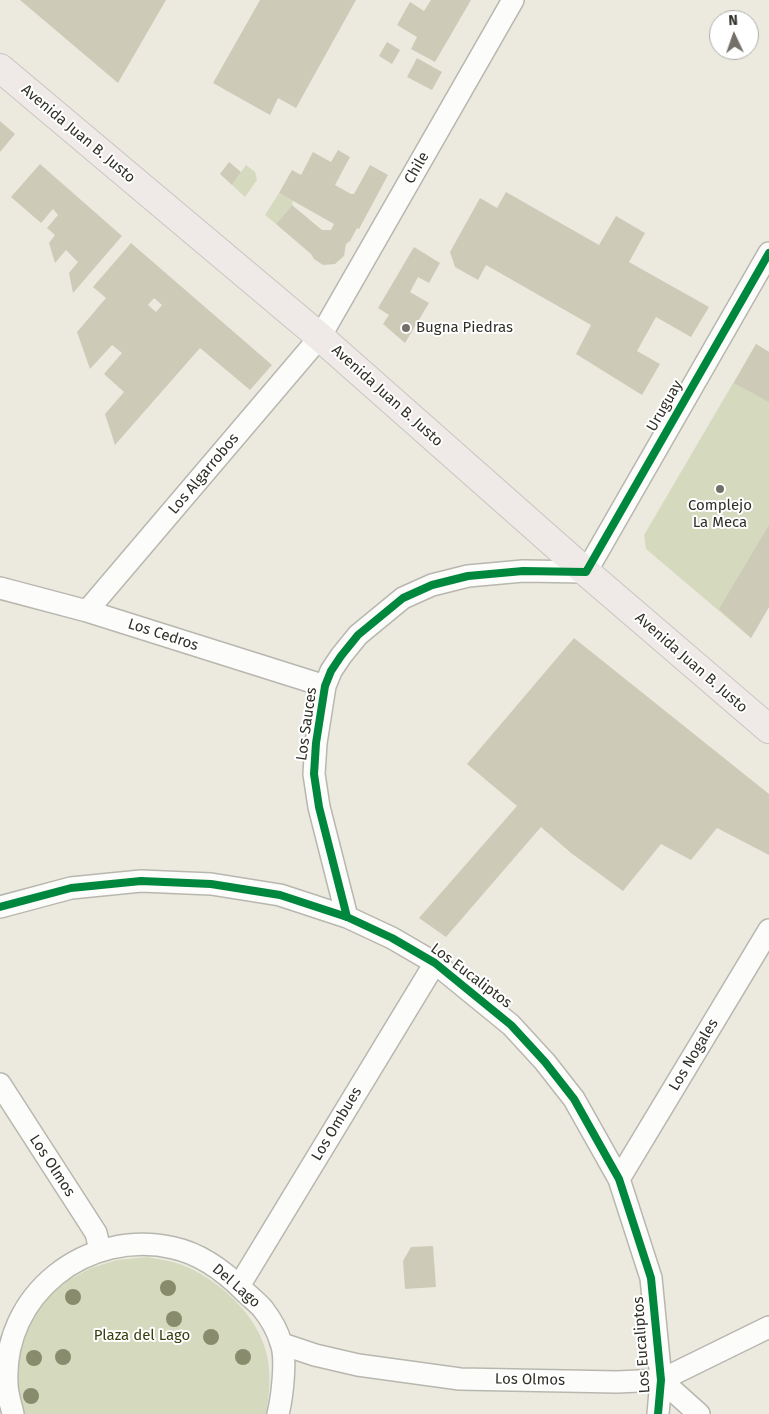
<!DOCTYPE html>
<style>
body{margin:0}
#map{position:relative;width:769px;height:1414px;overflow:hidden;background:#eceadf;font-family:"Fira Sans",sans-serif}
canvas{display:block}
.north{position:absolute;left:709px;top:10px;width:50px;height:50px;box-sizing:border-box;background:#fff;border:1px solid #acaca9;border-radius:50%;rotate:357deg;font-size:14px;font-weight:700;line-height:20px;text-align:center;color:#302f28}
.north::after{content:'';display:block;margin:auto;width:18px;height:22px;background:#727068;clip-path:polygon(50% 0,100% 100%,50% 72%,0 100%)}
</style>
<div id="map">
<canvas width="769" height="1414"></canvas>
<div class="north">N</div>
</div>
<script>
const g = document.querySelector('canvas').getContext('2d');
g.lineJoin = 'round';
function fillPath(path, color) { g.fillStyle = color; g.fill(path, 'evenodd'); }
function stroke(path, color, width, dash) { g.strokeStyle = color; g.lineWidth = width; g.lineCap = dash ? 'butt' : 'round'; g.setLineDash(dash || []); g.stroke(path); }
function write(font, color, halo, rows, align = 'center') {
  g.font = font + ' "Fira Sans",sans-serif'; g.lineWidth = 4; g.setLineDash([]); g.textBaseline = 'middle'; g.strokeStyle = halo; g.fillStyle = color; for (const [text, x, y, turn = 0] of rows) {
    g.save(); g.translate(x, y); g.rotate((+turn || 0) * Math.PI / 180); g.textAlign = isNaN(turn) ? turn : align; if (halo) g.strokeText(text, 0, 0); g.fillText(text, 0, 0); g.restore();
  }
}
const green = new Path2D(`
 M246,165L255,172L257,180L245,197L232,185Z
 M279,193L293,201L292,205L276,224L265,215Z
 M756,344L769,352V607L751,638L646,549L644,535Z
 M147,1257C155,1259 165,1260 173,1262C210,1272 252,1309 264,1345C272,1367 270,1392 266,1414H24L19,1401L16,1381L19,1340L46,1298L67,1281L91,1268L117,1260Z`);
const building = new Path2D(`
 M20,0H166L118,83Z
 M260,0H356L296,108L278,98L270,115L213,83Z
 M431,0H471L435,62L411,49L417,37L397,25L410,2L424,11Z
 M387,42L400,50L392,64L379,56Z
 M417,58L442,72L432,90L407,77Z
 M0,121L15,134L0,152Z
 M338,150L350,157L335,185L351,194H354L370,165L388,175L359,229L357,228L350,241L346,244L344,256L335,264L323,265L314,259L311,254L276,224L292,205L322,230H331L334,224L279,193L292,170L301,175L313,152L331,162Z
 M229,162L241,172L232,185L220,174Z
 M40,164L122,236L73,293L69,273L78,262L66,250L55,263L49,243L55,235L47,228L58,215L53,209L41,223L11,197Z
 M506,192L599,245L616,216L645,233L629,262L709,307L691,337L656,317L637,351L660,364L642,395L576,354L591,325L486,265L478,280L455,267L450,252L480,198L497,208Z
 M131,243L272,365L250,390L200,348L115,445L105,414L124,392L104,374L122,353L112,345L90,369L77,332L106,298L93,287ZM154,298L162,305L156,312L148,305Z
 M414,247L440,263L429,283L418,277L410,292L429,303L405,343L383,324L389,315L378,308Z
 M756,344L769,352V402L734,383Z
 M769,525V607L751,638L719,609Z
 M574,638L769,794V855L717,828L691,860L661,844L623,891L571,853L541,827L446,937L419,918L517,806L467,764Z
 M433,1246L436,1287L405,1289L403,1261L411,1247Z`);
const minor = new Path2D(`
 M0,588L87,611L325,686
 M87,611L320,337L513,0
 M0,907L71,888L141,881L211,884L280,895L347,917L392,938L435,963L511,1025L545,1062L574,1099L619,1179L651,1278L661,1380L658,1414
 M347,917L319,807L314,774L316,743L325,686L331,671L341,656L358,635L403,598L432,585L468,576L523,571L586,572L769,253
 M0,1084L96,1233L100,1250
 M619,1179L769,930
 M239,1286L435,963
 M282,1344L315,1355L358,1365L460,1379L617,1382L661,1380L769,1327
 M661,1380L699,1414
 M13,1414C11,1404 7,1394 7,1384C2,1294 87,1228 174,1248C201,1254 225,1272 244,1291C250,1297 258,1303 263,1309C270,1318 278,1332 281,1343C287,1358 282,1398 278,1414`);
const primary = new Path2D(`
 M0,68L320,337L586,572L769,729`);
const cycleway = new Path2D(`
 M0,907L71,888L141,881L211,884L280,895L347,917L392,938L435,963L511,1025L545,1062L574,1099L619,1179L651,1278L661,1380L658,1414
 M347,917L319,807L314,774L316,743L325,686L331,671L341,656L358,635L403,598L432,585L468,576L523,571L586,572L769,253`);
const trees = [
 [168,1288],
 [73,1297],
 [174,1319],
 [211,1337],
 [63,1357],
 [243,1357],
 [34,1358],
 [31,1396]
];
const markers = [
 [406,328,5,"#727068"],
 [720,489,5,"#727068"]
];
const streetNames = [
 ["Avenida Juan B. Justo",78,134,40],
 ["Chile",417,168,-60],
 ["Avenida Juan B. Justo",387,396,42],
 ["Uruguay",665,406,-60],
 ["Los Algarrobos",204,474,-50],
 ["Los Cedros",163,635,18],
 ["Avenida Juan B. Justo",691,663,41],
 ["Los Sauces",307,724,-82],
 ["Los Eucaliptos",471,976,37],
 ["Los Nogales",694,1055,-59],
 ["Los Ombues",337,1124,-59],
 ["Los Olmos",52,1166,57],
 ["Del Lago",236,1286,41],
 ["Los Eucaliptos",642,1345,-94],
 ["Los Olmos",530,1380,1]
];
const poiNames = [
 ["Bugna Piedras",416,328],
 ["Complejo",720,506,"center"],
 ["La Meca",720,523,"center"]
];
const parkNames = [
 ["Plaza del Lago",142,1336]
];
fillPath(green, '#d5dabf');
fillPath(building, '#cdcab7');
stroke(minor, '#b8b7af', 24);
stroke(primary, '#c6c6c1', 30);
stroke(minor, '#fcfcfa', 21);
stroke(primary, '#efe9e8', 28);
stroke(cycleway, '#00873e', 8);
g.fillStyle = '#888c6c';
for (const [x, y] of trees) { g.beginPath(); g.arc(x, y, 8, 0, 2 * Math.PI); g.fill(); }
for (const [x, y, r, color] of markers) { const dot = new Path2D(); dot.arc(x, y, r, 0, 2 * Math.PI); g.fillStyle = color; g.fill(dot); stroke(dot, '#fff', 2); }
write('15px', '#302f28', '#fff', streetNames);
write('15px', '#302f28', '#fff', poiNames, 'left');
write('15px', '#37400e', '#fff', parkNames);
</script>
